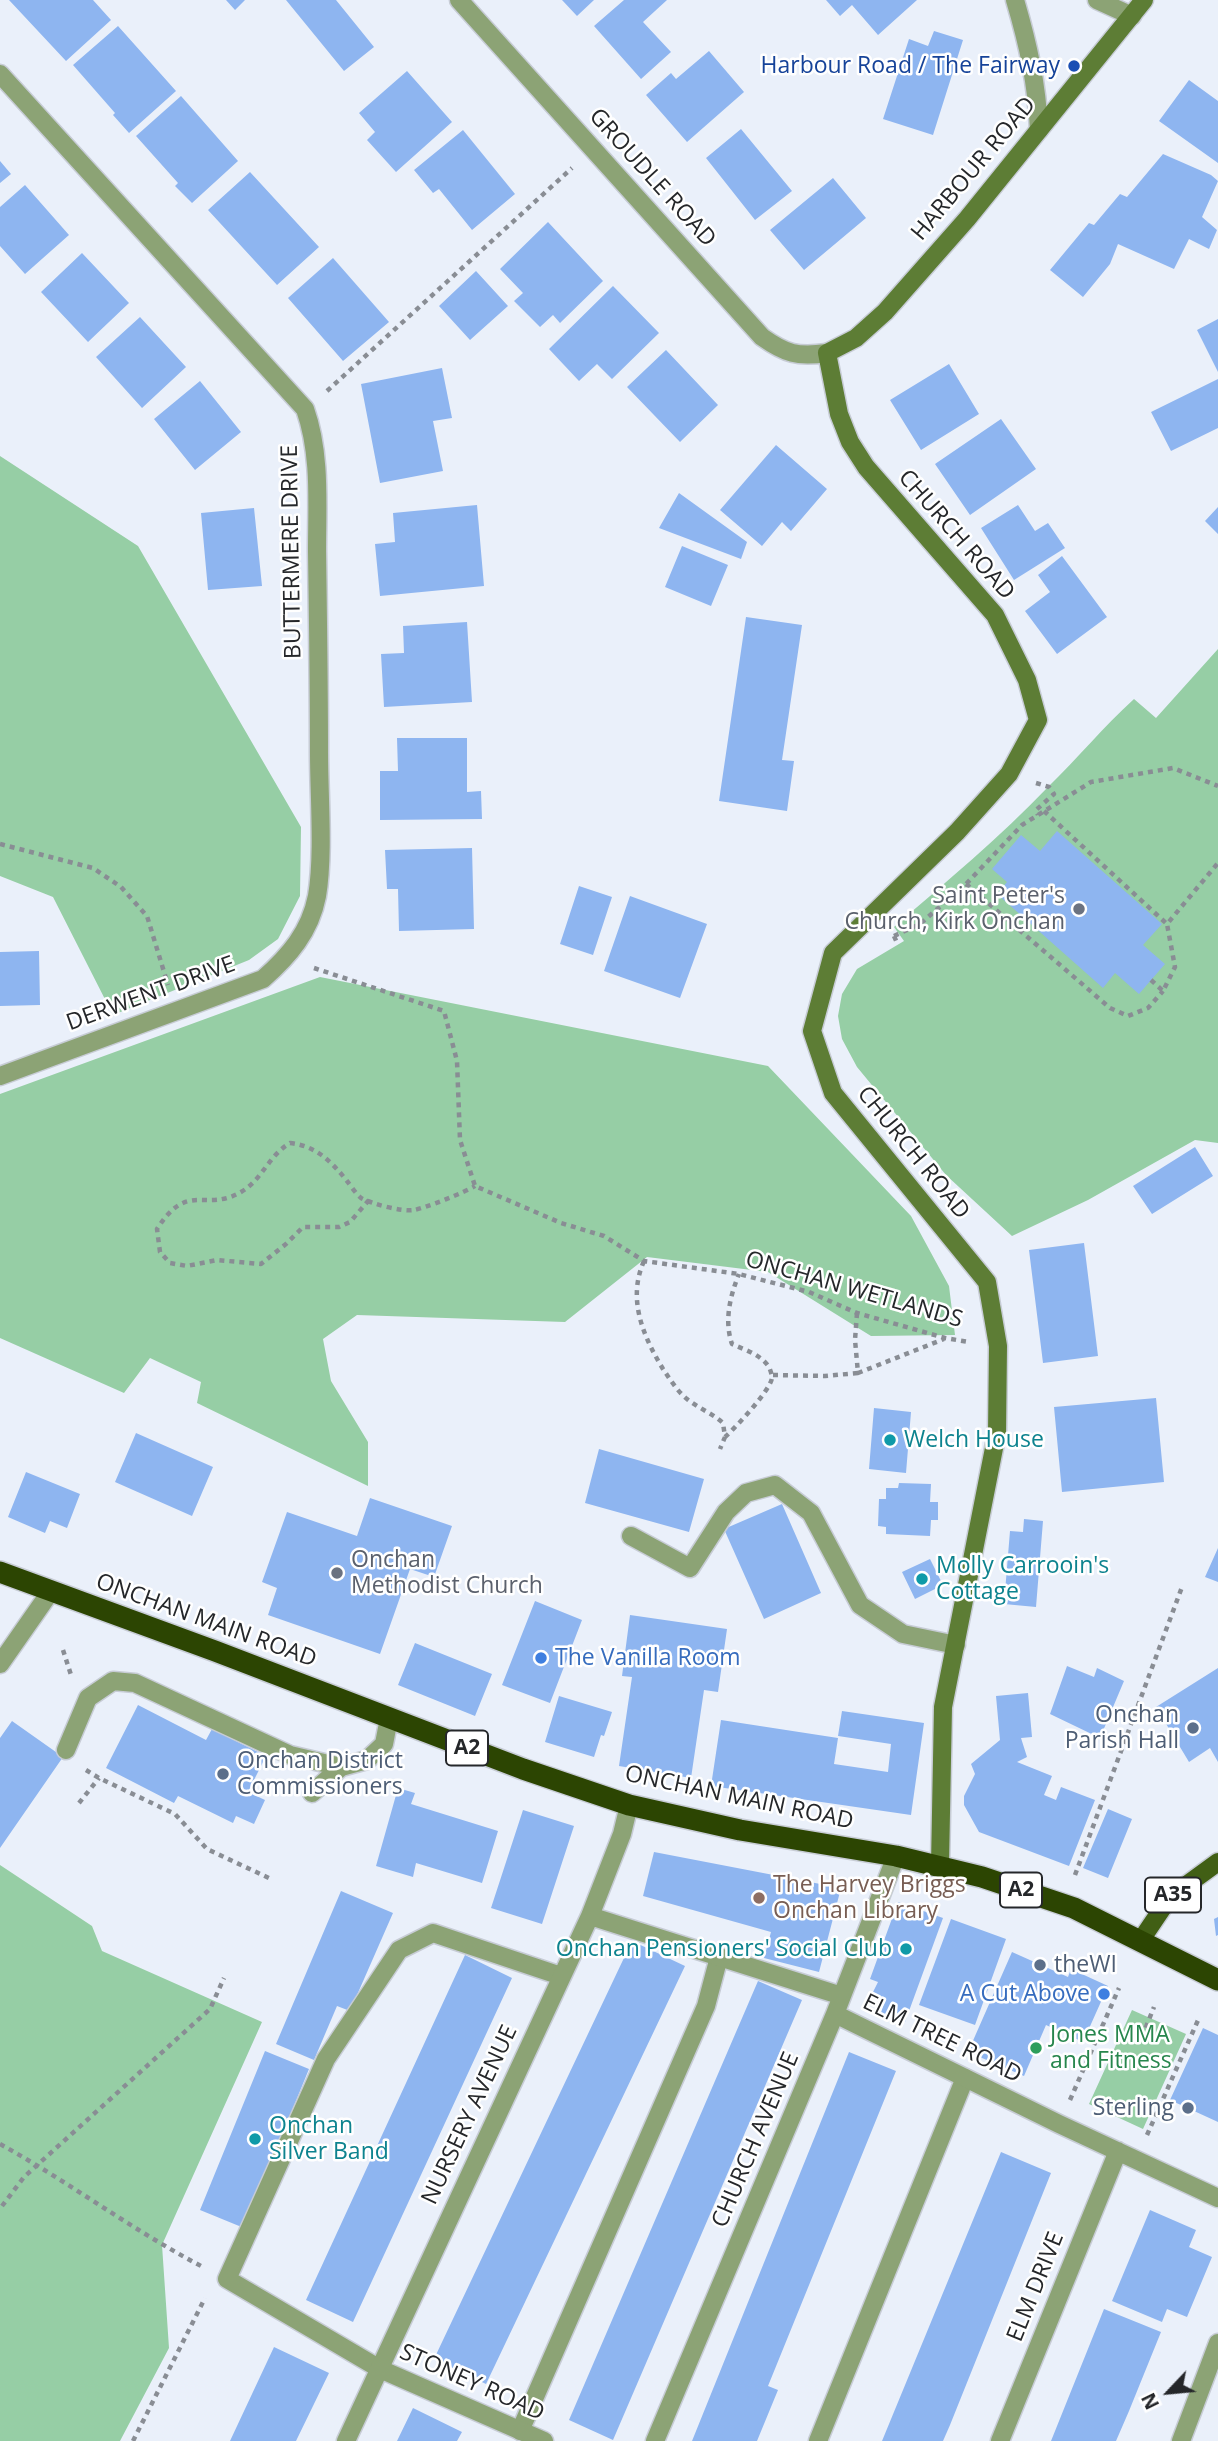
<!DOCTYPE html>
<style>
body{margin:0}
#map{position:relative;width:1218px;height:2441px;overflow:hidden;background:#eaf0fa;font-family:"Open Sans",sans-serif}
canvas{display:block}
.north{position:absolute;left:1134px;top:2357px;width:70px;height:70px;-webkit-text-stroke:5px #fff;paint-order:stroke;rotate:244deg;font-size:19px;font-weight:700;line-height:28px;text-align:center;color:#25272a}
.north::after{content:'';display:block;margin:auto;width:24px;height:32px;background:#25272a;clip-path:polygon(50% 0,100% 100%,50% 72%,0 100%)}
</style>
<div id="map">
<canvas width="1218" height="2441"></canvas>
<div class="north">N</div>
</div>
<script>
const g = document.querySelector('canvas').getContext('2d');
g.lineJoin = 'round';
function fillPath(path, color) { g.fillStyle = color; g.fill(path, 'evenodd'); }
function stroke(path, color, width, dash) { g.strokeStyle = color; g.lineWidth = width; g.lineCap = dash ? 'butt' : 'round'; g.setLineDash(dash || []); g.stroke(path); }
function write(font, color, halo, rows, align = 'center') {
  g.font = font + ' "Open Sans",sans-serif'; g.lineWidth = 5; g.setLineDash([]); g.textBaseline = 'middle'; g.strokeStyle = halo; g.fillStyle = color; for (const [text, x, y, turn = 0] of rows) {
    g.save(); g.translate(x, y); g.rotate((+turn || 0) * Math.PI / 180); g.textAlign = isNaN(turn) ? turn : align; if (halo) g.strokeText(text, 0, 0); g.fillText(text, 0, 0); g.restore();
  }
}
const green = new Path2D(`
 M0,456L138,546L301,827L300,896L278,939L249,960L113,1015L53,897L0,876Z
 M1218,649V1143L1195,1140L1088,1200L1012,1236L946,1175L857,1067L842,1039L838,1016L842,994L857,969L904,941L894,927C946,882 1000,837 1048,787C1078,758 1103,727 1134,699L1156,718Z
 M320,977L768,1066L911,1216L949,1286L955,1335L871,1336L768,1272L647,1257L565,1322L357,1315L323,1339L331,1381L368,1442V1486L197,1403L201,1382L150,1358L124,1393L0,1338V1094Z
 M0,1865L92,1926L102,1951L262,2022L162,2245L169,2348L120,2441H0Z
 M1132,2010L1186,2034L1143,2129L1089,2104Z`);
const building = new Path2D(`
 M9,0H93L111,20L66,61Z
 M226,0H245L235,10Z
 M286,0H336L374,47L344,71Z
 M562,0H594L577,16Z
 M624,0H667L643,22L671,52L641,79L594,26Z
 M826,0H917L878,35L852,5L840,16Z
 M118,26L176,91L129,133L113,115L115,113L73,65Z
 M934,31L963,40L933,135L883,119L909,39L928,46Z
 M709,51L744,92L687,142L646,95L671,73L676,79Z
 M407,71L452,122L396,172L367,140L375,132L359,113Z
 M1189,80L1218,101V163L1159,121Z
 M181,96L238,161L192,203L175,186L178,183L136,136Z
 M741,129L792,191L755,220L706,158Z
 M463,130L515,194L472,230L439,189L433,193L414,170Z
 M1163,154L1211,175L1218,181L1202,217L1217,230L1209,249L1189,239L1174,269L1118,244L1110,264L1083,297L1050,270L1089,223L1094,225L1120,194L1127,197Z
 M0,161L11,174L0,183Z
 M250,172L319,247L277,285L208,210Z
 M833,178L866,218L804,270L770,230Z
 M25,185L69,235L25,274L0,246V207Z
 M548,222L603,281L560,323L553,315L540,327L514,301L523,293L500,269Z
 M82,253L129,303L88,342L41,292Z
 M333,258L389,322L343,361L288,298Z
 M476,271L508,306L470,340L439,306Z
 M613,286L659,333L612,379L597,364L579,381L549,349Z
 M140,317L186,367L142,408L96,357Z
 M1218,319V372L1197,330Z
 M666,350L718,405L680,442L627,387Z
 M949,364L979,414L921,450L890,400Z
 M442,368L452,418L433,421L443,471L380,483L361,384Z
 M1218,379V428L1171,451L1151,412Z
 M200,381L241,432L195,470L154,419Z
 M1001,419L1036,469L970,515L935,464Z
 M776,445L827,489L791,531L782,522L762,546L720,510Z
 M679,493L747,542L741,559L659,528Z
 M477,505L484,586L380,596L375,544L395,542L393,513Z
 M1018,505L1035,531L1048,523L1065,548L1014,580L981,528Z
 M1218,507V534L1205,521Z
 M254,508L262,586L208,590L201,513Z
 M682,546L728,565L711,606L665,587Z
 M1062,556L1107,617L1057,654L1025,611L1050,592L1038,575Z
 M746,617L802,625L782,760L794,761L787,811L719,801Z
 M467,622L472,702L384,707L381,654L404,653L403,626Z
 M397,738H467V792L481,791L482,819L380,820V771H398Z
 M1057,831L1162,924L1143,945L1165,964L1139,994L1115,973L1103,988L997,894L1007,882L992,869L1021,835L1040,851Z
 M472,848L474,929L399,931L398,889H387L385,850Z
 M579,886L612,897L593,955L560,944Z
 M630,896L707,924L680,998L604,971Z
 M39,951L40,1005L0,1006V952Z
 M1195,1147L1213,1176L1152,1214L1133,1186Z
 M1084,1243L1098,1356L1043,1363L1029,1250Z
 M1156,1398L1164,1482L1062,1492L1054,1407Z
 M874,1408L911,1412L906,1473L869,1469Z
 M136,1433L213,1467L192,1516L115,1482Z
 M599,1449L704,1479L689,1532L585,1503Z
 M26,1472L80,1494L67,1528L50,1521L45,1533L8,1517Z
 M899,1483L931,1484L930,1502H938V1520H931L930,1536L886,1534V1527L878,1526L879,1499H886V1488H898Z
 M370,1498L452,1526L434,1577L410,1569L380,1654L268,1615L277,1588L262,1582L287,1512L357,1536Z
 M782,1504L821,1593L764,1619L724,1529Z
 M1024,1519L1043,1521L1036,1607L1004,1604L1010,1531L1023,1532Z
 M1218,1548V1582L1205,1577Z
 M930,1559L943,1585L915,1599L902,1572Z
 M535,1601L582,1620L550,1703L502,1685Z
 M630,1615L727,1629L718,1692L704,1690L691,1778L619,1766L632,1677L622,1676Z
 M415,1643L492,1674L475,1716L398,1685Z
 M1067,1666L1094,1677L1097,1668L1124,1681L1100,1738L1050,1714Z
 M1218,1668V1762L1210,1748L1189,1762L1156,1707Z
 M1028,1693L1032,1737L1021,1738L1027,1757L1017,1762L1052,1776L1044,1795L1056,1800L1061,1787L1095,1800L1069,1866L979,1832L964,1805V1796L975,1774L971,1764L1000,1740L996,1696Z
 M559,1696L612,1712L604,1736L601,1735L594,1757L545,1742Z
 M138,1705L206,1740L212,1729L266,1756L248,1792L265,1800L254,1824L236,1816L233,1823L178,1796L174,1803L106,1768Z
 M842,1711L924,1723L911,1815L711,1786L721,1720L838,1738L834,1764L888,1772L891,1744L838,1736Z
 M12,1721L63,1757L0,1848V1738Z
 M398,1788L415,1793L411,1804L498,1831L482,1883L416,1863L413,1877L376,1866Z
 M1108,1809L1132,1819L1108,1878L1083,1868Z
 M523,1810L574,1826L542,1924L491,1908Z
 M654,1852L841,1888L819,1972L764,1958L771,1932L643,1896Z
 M341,1891L393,1913L350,2011L337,2006L314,2060L276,2044Z
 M898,1902L943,1918L905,2022L881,2013L885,1999L872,1994L878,1982L870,1979Z
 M1218,1917V1935L1216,1936L1214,1919Z
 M951,1919L1006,1939L975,2025L919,2005Z
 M632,1941L685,1966L486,2384L434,2359Z
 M1012,1952L1068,1977L1071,1969L1108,1986L1083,2042L1046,2025L1024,2076L968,2052Z
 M465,1955L512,1978L353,2322L306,2300Z
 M758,1981L802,2000L613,2440L569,2420Z
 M1203,2028L1218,2035V2122L1170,2100Z
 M265,2051L309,2069L244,2228L200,2210Z
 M849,2052L896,2071L768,2386L778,2390L757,2441H692Z
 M1001,2152L1051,2173L950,2425L943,2441H882Z
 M1150,2210L1196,2230L1189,2247L1212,2257L1187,2317L1167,2309L1162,2322L1112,2301Z
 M1104,2309L1161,2332L1129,2411L1116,2441H1051Z
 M274,2347L329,2373L313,2406L296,2441H230Z
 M413,2408L462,2432L457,2441H397Z`);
const path = new Path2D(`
 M327,391L572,168
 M1036,783L1049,787L1054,794L1036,810L1038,815
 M1044,811L1167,924
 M0,844L93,868L121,887L147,916L168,985
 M966,884L1110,1008L1128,1016L1148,1008L1163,991
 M894,936L920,924L966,884L1022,825L1091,782L1173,768L1218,786
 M894,936L898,945
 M314,968L444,1011L457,1061L460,1140L475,1186L561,1223L604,1236L644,1261L739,1274L809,1292L857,1313L945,1338L969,1342
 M1151,980L1163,991L1175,967L1167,924L1218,863
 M369,1200L350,1222L339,1227H303L286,1244L261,1264L217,1260L187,1266L170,1263L160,1252L157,1229C188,1180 205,1213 241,1192C263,1179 268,1156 290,1143C316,1146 331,1161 347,1181C351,1186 356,1194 361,1198C372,1204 402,1212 414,1210C425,1208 466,1192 475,1186
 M644,1261C627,1299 643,1336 663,1369C670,1379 677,1391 687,1399C698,1408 712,1413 723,1423L725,1437L720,1449
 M857,1313L855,1340L858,1373L944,1339
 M773,1375L825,1376L858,1373
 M725,1437C735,1428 772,1389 772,1377C772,1375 770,1369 769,1367C760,1354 745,1350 732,1344C724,1321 730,1296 739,1274
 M63,1650L71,1675
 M86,1770L99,1778L175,1814L207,1849L271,1879
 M79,1803L99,1778
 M1075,1875L1182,1587
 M1142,2037L1154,2007
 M1070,2100L1119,1988
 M1147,2135L1199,2018
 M0,2144C69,2182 132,2230 203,2267
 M2,2206L24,2177L210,2009L224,1978
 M133,2441L205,2298`);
const lane = new Path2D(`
 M66,1750L88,1698L113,1681L135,1683L290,1755L341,1767
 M312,1793L341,1767L367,1760L384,1744L389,1718
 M380,2369L227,2279L326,2059L399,1950L433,1933L561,1976
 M520,2431L706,2006L719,1957
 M818,2441L965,2078
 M1181,2441L1218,2343`);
const street = new Path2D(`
 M459,0L762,337C786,354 797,357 827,353
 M1015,0C1028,44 1037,84 1039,130
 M1097,0L1132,16
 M0,74L305,409C321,454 317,504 317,551C318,618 319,686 319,753C319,796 324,855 317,896C310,932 289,956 263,979L0,1076
 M631,1536L690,1568L726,1512L746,1493L775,1485L811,1513L860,1605L903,1634L956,1645
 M0,1664L51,1591
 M590,1916L842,1996
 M835,2014L1059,2124L1218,2198
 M380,2369L544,2441
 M346,2441L590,1916L622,1834L629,1805
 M655,2441L835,2014L896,1856
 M1000,2441L1118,2151`);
const secondary = new Path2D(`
 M940,1865L943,1707L997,1433L998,1346L987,1282L833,1093L812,1031L833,953L957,832L1009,774L1038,720L1027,680L995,615L866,467L850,442L839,414L827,353L856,338L885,312L967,219L1144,0`);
const primary = new Path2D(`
 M1141,1940L1170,1897L1218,1862`);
const highway = new Path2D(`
 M0,1572L215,1651L523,1769L629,1805L740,1830L896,1856L982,1877L1074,1908L1218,1980`);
const markers = [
 [1074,66,7,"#1a4fb4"],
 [1079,909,7,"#6b7280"],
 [890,1440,7,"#0f9aa8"],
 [337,1573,7,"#6b7280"],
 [922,1579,7,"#0f9aa8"],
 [541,1658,7,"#3f7fe0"],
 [1193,1728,7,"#5c6f8a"],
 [223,1774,7,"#5c6f8a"],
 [759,1898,7,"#8d6e63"],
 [906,1949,7,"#0f9aa8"],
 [1040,1965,7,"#5c6f8a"],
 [1104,1994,7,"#3f7fe0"],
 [1036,2048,7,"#2e9e5b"],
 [1188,2108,7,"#5c6f8a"],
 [255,2139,7,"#0f9aa8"]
];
const shields = [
 [467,1748,42],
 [1021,1890,42],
 [1173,1895,56]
];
const shieldNames = [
 ["A2",467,1748],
 ["A2",1021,1890],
 ["A35",1173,1895]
];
const transitNames = [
 ["Harbour Road / The Fairway",1060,66]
];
const streetNames = [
 ["HARBOUR ROAD",974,169,-50],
 ["GROUDLE ROAD",652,178,48],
 ["CHURCH ROAD",956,535,49],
 ["BUTTERMERE DRIVE",292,552,-91],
 ["DERWENT DRIVE",151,994,-20],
 ["CHURCH ROAD",913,1153,51],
 ["ONCHAN WETLANDS",854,1290,16],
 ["ONCHAN MAIN ROAD",206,1621,20],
 ["ONCHAN MAIN ROAD",739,1798,12],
 ["ELM TREE ROAD",942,2039,26],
 ["NURSERY AVENUE",470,2115,-65],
 ["CHURCH AVENUE",756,2140,-67],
 ["ELM DRIVE",1036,2287,-68],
 ["STONEY ROAD",472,2383,24]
];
const worshipNames = [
 ["Saint Peter's",1065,896],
 ["Church, Kirk Onchan",1065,922],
 ["Onchan",351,1560,"left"],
 ["Methodist Church",351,1586,"left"]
];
const cultureNames = [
 ["Welch House",904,1440],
 ["Molly Carrooin's",936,1566],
 ["Cottage",936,1592],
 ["Onchan Pensioners' Social Club",892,1949,"right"],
 ["Onchan",269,2126],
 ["Silver Band",269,2152]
];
const shopNames = [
 ["The Vanilla Room",555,1658],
 ["A Cut Above",1090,1994,"right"]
];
const serviceNames = [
 ["Onchan",1179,1715],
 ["Parish Hall",1179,1741],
 ["Onchan District",237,1761,"left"],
 ["Commissioners",237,1787,"left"],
 ["theWI",1054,1965,"left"],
 ["Sterling",1174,2108]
];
const educationNames = [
 ["The Harvey Briggs",773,1885],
 ["Onchan Library",773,1911]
];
const leisureNames = [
 ["Jones MMA",1050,2035],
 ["and Fitness",1050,2061]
];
fillPath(green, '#96cea5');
fillPath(building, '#8eb5f0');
stroke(lane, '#c7ccd5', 21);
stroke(street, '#c7ccd5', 21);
stroke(secondary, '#c7ccd5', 21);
stroke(primary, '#c7ccd5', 21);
stroke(highway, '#c7ccd5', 24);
stroke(path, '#898d94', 4.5, [5, 5]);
stroke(lane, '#8ca375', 18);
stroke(street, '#8ca375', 18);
stroke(secondary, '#5d7d35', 18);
stroke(primary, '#415f15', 18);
stroke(highway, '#2c4502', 21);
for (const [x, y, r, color] of markers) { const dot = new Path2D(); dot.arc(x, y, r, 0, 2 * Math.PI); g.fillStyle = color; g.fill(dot); stroke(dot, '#fff', 2.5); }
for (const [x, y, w] of shields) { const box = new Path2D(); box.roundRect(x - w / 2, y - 17.5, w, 35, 5); g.fillStyle = '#fff'; g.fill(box); stroke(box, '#25272a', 2); }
write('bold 21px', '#25272a', null, shieldNames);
write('23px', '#164399', '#fff', transitNames, 'right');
write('23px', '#25272a', '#fff', streetNames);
write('23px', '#5b616d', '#fff', worshipNames, 'right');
write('23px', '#0d838f', '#fff', cultureNames, 'left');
write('23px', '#366cbe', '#fff', shopNames, 'left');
write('23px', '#4e5e75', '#fff', serviceNames, 'right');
write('23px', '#785e54', '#fff', educationNames, 'left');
write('23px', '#27864d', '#fff', leisureNames, 'left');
</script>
